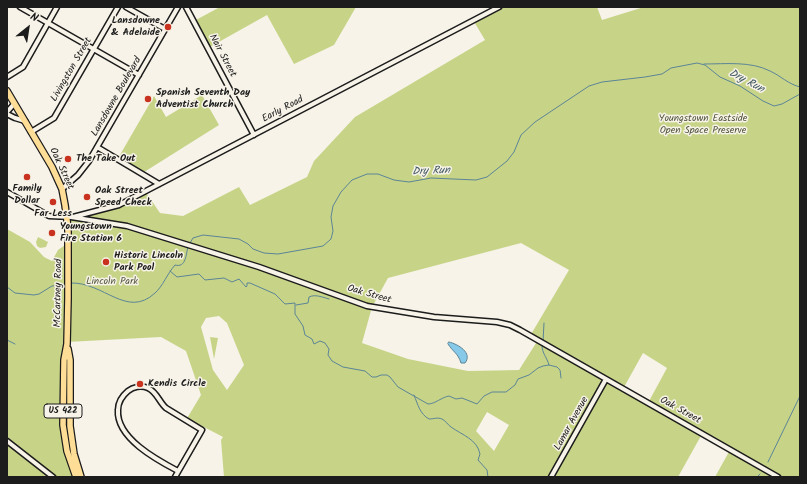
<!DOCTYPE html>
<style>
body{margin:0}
#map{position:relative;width:807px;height:484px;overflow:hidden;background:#f7f3e8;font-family:Kalam,sans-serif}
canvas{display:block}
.frame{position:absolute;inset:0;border:8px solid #1c1c1c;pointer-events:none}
.north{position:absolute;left:8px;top:8px;width:40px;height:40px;-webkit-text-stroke:3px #f7f3e8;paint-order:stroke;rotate:30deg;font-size:11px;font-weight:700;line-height:16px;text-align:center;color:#1c1c1c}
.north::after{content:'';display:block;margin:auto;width:14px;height:18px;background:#1c1c1c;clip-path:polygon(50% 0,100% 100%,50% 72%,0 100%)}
</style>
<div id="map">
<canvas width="807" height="484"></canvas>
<div class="frame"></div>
<div class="north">N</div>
</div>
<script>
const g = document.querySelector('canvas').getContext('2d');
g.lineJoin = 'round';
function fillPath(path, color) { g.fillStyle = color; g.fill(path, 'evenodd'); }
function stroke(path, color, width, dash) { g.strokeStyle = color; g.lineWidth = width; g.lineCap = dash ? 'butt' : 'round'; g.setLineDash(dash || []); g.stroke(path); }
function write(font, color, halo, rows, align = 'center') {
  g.font = font + ' Kalam,sans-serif'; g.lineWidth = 3; g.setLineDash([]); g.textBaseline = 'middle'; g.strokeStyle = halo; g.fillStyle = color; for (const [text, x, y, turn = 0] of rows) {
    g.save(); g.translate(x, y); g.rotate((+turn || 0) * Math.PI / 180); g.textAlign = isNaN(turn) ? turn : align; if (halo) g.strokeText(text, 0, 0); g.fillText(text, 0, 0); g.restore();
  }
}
const green = new Path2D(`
 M220,7H356L334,45L294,64L267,15L208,48L194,21Z
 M499,7H597L602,20L644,7H800V477H715L730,450L702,434L678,477H224L221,440L223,437L204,427L202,430L186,420L201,395L186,351L161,337L67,342L63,425L76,477H7V229L30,242L44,257L52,261L58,250L68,243L67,217L113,207L145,191L160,213L183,216L239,187L250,205L307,177L314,161L355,117L485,40L473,20ZM521,243L569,270L530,336L538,340L519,370L468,371L408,359L362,343L372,307L388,278ZM219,316L227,323L244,365L227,390L213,370L201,327L206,318ZM643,353L667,368L648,403L623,389ZM487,412L509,425L494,451L476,431Z
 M202,95L219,125L141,174L117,160L154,96L166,117Z
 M38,237L48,242L46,247L40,248L37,246L36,242Z
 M210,337L218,338L214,359Z`);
const water = new Path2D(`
 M449,342C458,344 473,353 465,363H461C458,353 453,352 448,344Z`);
const stream = new Path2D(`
 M704,64C725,64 751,61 770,71C781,76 788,84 800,87
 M190,243L193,238L203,235L239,239L248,244L253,249L264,253L278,254L323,246L331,239L333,231L331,217L333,206L341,192L352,180L367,174H378L394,180L409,182L431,178L476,180L487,177L507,161L514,152L521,135L535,122L589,86L602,82L645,77L662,74L671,68L697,63L705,65L720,77L740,86L763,101L774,106L782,104L800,94
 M170,271L177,277L199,274L205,280L224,278L232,282L239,279L246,287L247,286V283H250L275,294L285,304L295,303V314L303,326L305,335L312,339L314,344L320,341L325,343L329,349L328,355L332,361L343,367L365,371L372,377H376L381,375H387L390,377L398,387L428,404C435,404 442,397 449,396L456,399L462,398L477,404L484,396L492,392H506L515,385L518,379L529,375L538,368L543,366L549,365L557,367L560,370L561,378
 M71,283C104,282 127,319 155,293C163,286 167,274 175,265C186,268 186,255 188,246
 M7,287L15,293L34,295L39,294L52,286L66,284
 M296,305L308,303L309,297C315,294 322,297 329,299
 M7,340L15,344
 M543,342L544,323
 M542,345C542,354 547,357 549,365
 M414,395C418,405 420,414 429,419C434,419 437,417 442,419C446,421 448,425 451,427C462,435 477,439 480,454L478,460L487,470L488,477
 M768,462L800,396
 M757,477L760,474`);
const minor = new Path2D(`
 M20,7L139,75
 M126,7L165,29
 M186,7L254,135
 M7,77L23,67L57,7
 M7,112L14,104
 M7,114L15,118L25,121
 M31,132L54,118L118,7
 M97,147L159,184
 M62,189L78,175L89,161L178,7
 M7,192L49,216L71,217L127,226L259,267L367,306L434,317L497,322L510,325L520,330L778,477
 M73,217L119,205L499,7
 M7,441L53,477
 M175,477L202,430L166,408C159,402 157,392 148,388C141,385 133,387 128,391C122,396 118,403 118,410C116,438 157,460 178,471
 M551,477L606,379`);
const highway = new Path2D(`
 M7,91L52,167L62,189L65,205L68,228V298L67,344L64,360L63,425L67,451L76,477
 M68,349L70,360V426L74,454L81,477`);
const markers = [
 [168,27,4,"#c8321e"],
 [148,99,4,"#c8321e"],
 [68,159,4,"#c8321e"],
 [27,177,4,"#c8321e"],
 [87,197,4,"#c8321e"],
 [53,202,4,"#c8321e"],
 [52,233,4,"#c8321e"],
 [106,262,4,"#c8321e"],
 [140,384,4,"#c8321e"]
];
const shields = [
 [63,411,38]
];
const shieldNames = [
 ["US 422",63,411]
];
const poiNames = [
 ["Lansdowne",160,21,"right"],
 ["& Adelaide",160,33,"right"],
 ["Spanish Seventh Day",156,93],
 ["Adventist Church",156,105],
 ["The Take Out",76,159],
 ["Family",27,189,"center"],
 ["Dollar",27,201,"center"],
 ["Oak Street",95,191],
 ["Speed Check",95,203],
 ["Far Less",53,214,"center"],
 ["Youngstown",60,227],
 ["Fire Station 6",60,239],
 ["Historic Lincoln",114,256],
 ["Park Pool",114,268],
 ["Kendis Circle",148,384]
];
const streetNames = [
 ["Nair Street",222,56,62],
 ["Livingston Street",72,70,-60],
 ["Lansdowne Boulevard",117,97,-60],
 ["Early Road",283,110,-28],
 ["Oak Street",61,169,65],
 ["McCartney Road",59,293,-89],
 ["Oak Street",369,295,16],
 ["Oak Street",680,411,29],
 ["Lamar Avenue",572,424,-61]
];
const parkNames = [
 ["Youngstown Eastside",703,119],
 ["Open Space Preserve",703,131],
 ["Lincoln Park",112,282]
];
const waterNames = [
 ["Dry Run",746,82,28],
 ["Dry Run",431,172,-2]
];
fillPath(green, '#c7d488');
fillPath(water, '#87c9e8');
stroke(water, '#5c8496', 1);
stroke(stream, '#5c8496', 1);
stroke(minor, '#1c1c1c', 7);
stroke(highway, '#1c1c1c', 8);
stroke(minor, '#f7f3e8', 4);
stroke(highway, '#fedd96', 5.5);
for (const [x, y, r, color] of markers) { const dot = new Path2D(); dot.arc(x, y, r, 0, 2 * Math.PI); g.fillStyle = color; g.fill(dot); stroke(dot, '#f7f3e8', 1.5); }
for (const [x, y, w] of shields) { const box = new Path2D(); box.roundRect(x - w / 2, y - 7, w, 14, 3); g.fillStyle = '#f7f3e8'; g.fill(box); stroke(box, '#1c1c1c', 1); }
write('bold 9px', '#1c1c1c', null, shieldNames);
write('bold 10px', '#1c1c1c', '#f7f3e8', poiNames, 'left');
write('10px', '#1c1c1c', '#f7f3e8', streetNames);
write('10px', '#4f533c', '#f7f3e8', parkNames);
write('italic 11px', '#415963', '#f7f3e8', waterNames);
</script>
